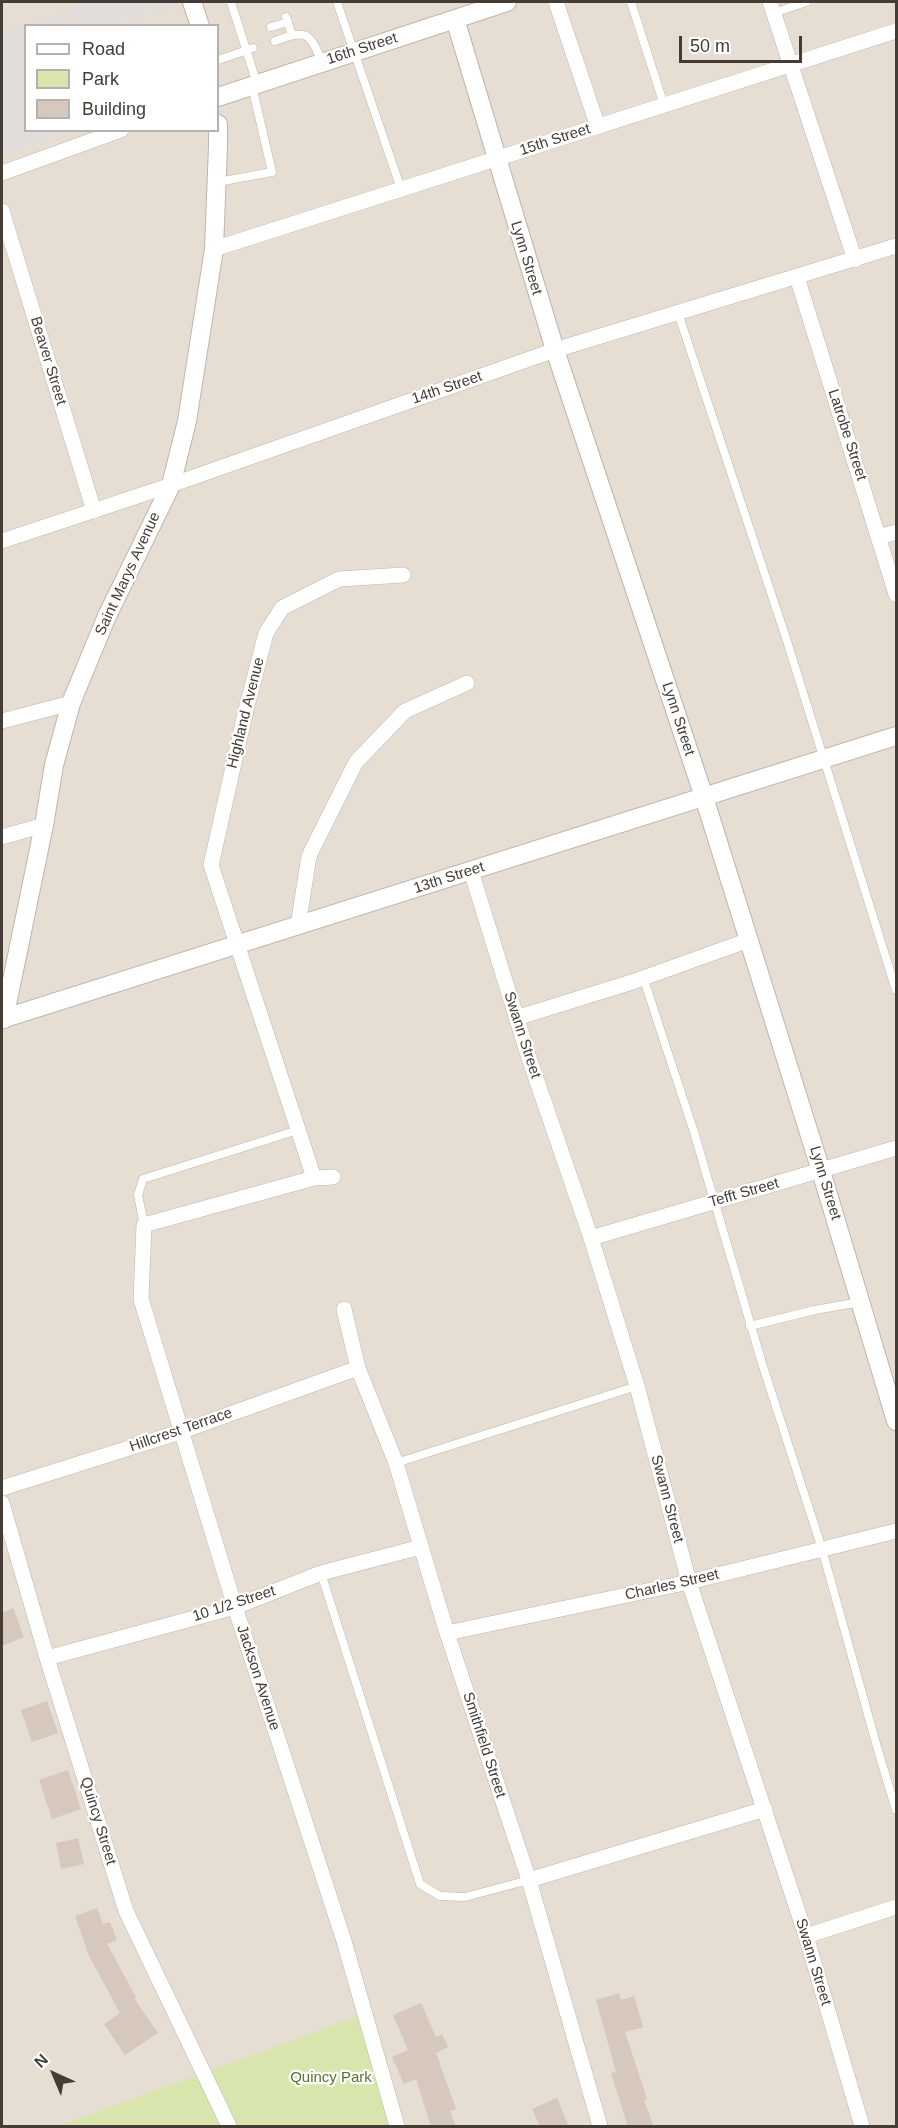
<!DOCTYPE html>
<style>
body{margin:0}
#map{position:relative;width:898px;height:2128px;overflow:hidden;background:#f2ece5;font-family:Arial,sans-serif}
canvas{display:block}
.frame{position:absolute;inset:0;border:3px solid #453c35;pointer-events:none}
.legend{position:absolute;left:24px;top:24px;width:195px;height:108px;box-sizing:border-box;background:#fff;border:2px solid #b5b1ae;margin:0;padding:8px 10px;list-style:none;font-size:18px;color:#453c35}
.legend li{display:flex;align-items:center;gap:12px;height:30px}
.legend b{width:30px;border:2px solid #b5b1ae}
.north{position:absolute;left:24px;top:2044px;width:60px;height:60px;-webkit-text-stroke:4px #fff;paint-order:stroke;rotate:316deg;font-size:16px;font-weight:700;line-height:24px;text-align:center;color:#453c35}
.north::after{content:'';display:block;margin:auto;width:21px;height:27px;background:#453c35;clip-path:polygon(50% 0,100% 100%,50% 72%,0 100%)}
.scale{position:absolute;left:679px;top:36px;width:123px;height:27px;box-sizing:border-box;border:3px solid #453c35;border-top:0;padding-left:8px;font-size:18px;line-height:21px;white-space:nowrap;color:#453c35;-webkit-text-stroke:4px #fff;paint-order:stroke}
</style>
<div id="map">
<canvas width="898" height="2128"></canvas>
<div class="frame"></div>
<ul class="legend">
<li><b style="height:8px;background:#fff"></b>Road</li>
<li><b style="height:16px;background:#d8e6ae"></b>Park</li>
<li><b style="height:16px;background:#d7c8be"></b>Building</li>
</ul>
<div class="north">N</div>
<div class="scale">50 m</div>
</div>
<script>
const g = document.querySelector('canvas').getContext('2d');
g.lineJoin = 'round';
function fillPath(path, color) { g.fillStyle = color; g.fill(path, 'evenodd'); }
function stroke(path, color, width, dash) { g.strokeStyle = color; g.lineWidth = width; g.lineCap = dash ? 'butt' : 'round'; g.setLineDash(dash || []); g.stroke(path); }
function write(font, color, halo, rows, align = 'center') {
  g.font = font + ' Arial,sans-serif'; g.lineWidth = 4.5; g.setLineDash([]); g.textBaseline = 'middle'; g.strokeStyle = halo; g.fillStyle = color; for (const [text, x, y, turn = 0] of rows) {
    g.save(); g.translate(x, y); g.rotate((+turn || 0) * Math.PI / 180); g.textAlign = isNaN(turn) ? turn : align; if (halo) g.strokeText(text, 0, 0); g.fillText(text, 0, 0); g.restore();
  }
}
const residential = new Path2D(`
 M2,2H896V2126H2ZM26,26H218V130H26Z`);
const green = new Path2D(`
 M364,2014L397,2126H59Z`);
const parking = new Path2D(`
 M90,2H170L172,7L116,25H71L66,9Z
 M61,14L64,25L26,26V130L72,131L2,152V32Z`);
const building = new Path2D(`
 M13,1608L24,1637L2,1646V1613Z
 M47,1701L58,1733L32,1742L21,1710Z
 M68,1770L81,1809L52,1819L39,1780Z
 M78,1838L84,1864L61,1869L56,1843Z
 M97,1908L103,1924L110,1922L117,1940L107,1944L136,1997L134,1998L158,2033L125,2055L104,2024L120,2013L89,1956L75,1916Z
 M619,1993L621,2000L634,1996L643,2027L625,2032L647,2099L644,2100L654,2127H628L611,2073L616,2072L596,2000Z
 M421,2003L436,2037L442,2034L448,2047L436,2053L456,2109L450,2111L456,2127H431L416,2079L404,2084L392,2057L408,2050L393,2015Z
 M557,2098L569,2127H540L532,2109Z`);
const service = new Path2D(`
 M231,2L257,84
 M337,2L401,189
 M631,2L664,105
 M774,13L806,2
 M286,17L292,35
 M271,27L288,22
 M275,41C307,29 310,32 322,63
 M218,60L253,48
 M218,182L272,172L252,86
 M678,313L786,638L896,990
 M643,977L694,1132L761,1360L822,1549L877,1747L896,1810
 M144,1225L138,1195L143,1179L298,1130
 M750,1326L815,1310L860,1302
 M396,1463L637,1386
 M321,1573L420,1884L440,1896L465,1897L529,1880`);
const minor = new Path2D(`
 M556,2L598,127
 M770,2L855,260
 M2,173L121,130
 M2,211L94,511
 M214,249L896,31
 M797,277L896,594
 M879,537L896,532
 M2,541L171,485L555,350L896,246
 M2,721L71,703
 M2,837L44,825
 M471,871L529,1058L591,1238L637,1386L689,1582L806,1936L862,2126
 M298,926L309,856L356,762L405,711L467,683
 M516,1018L632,982L749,940
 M333,1177L314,1178L144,1225L141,1299L235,1607L344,1941L397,2126
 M314,1178L211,865L245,714L266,633L282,608L339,579L403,575
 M591,1238L896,1148
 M344,1309L358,1368L396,1463L447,1633L529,1880L600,2126
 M2,1488L180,1432L358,1368
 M2,1503L47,1658L126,1911L229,2126
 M447,1633L689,1582L896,1531
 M47,1658L235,1607L321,1573L421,1547
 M529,1880L765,1809
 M806,1936L896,1907`);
const tertiary = new Path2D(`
 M192,2L200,26
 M455,19L555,350L704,797L821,1171L896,1421
 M218,97L507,2
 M2,1019L896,736
 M4,1019L44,825L54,765L71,703L107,616L171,485L187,421L214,249L218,146V124`);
const streetNames = [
 ["16th Street",362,49,-18],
 ["15th Street",555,140,-18],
 ["Lynn Street",526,258,73],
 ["Beaver Street",48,361,73],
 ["14th Street",447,388,-19],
 ["Latrobe Street",847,435,72],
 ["Saint Marys Avenue",128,574,-65],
 ["Highland Avenue",246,713,-76],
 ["Lynn Street",678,719,72],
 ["13th Street",449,878,-18],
 ["Swann Street",522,1035,72],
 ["Lynn Street",825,1183,73],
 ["Tefft Street",744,1193,-16],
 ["Hillcrest Terrace",181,1430,-19],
 ["Swann Street",667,1499,75],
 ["Charles Street",672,1585,-13],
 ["10 1/2 Street",234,1604,-18],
 ["Jackson Avenue",258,1678,72],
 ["Smithfield Street",484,1745,72],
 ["Quincy Street",98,1821,73],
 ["Swann Street",813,1962,73]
];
const parkNames = [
 ["Quincy Park",331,2078]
];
fillPath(residential, '#e6ddd3');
fillPath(green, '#d8e6ae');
fillPath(parking, '#e0ddda');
fillPath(building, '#d7c8be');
stroke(service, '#c1b5ab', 9);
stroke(minor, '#c1b5ab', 16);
stroke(tertiary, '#c1b5ab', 20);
stroke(service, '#fff', 8);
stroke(minor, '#fff', 15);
stroke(tertiary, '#fff', 18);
write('15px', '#453c35', '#fff', streetNames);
write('15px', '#547529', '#fff', parkNames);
</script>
